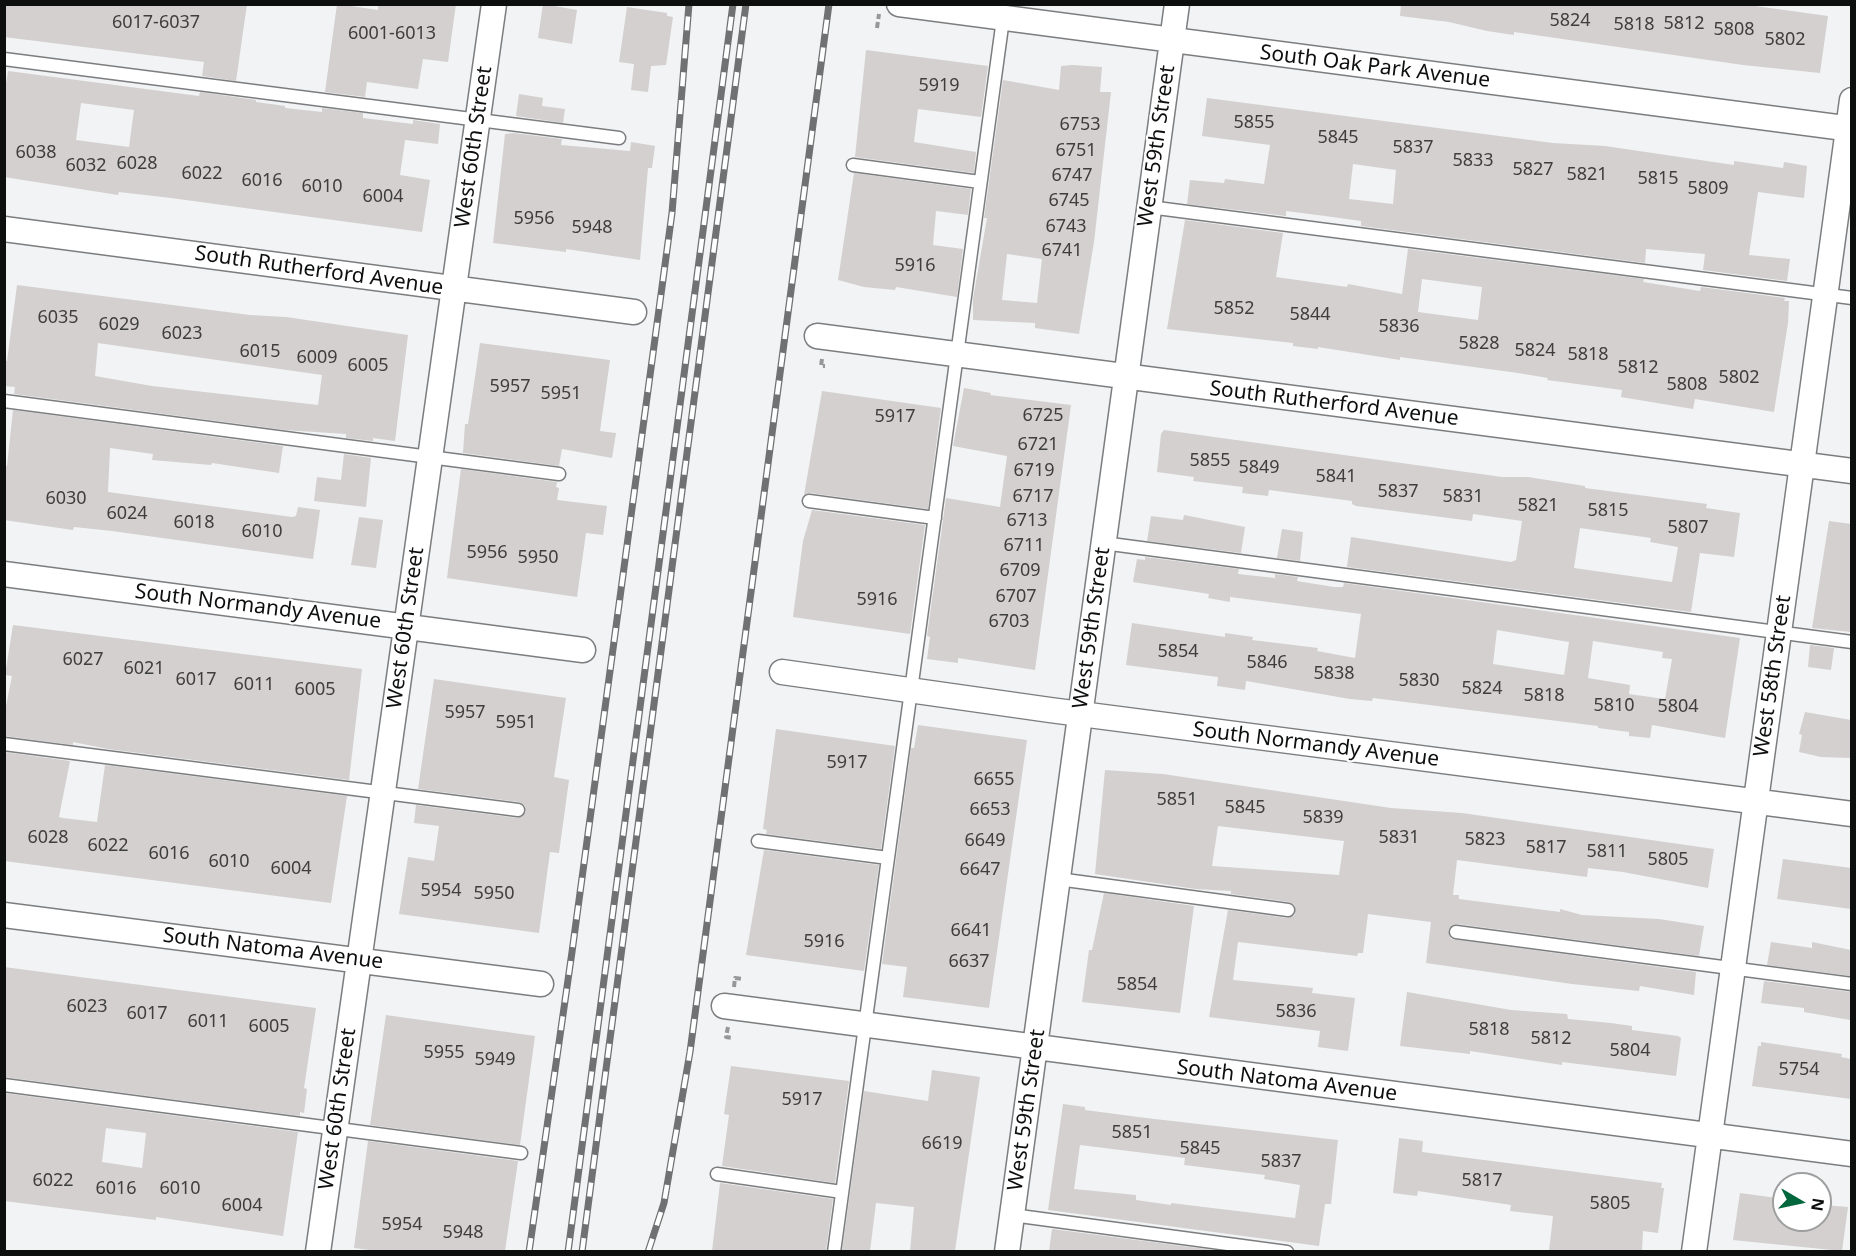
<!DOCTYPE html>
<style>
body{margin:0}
#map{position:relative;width:1856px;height:1256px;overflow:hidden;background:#f1f3f5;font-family:"Noto Sans",sans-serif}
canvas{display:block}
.frame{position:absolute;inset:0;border:6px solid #0d0e0e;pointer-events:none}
.north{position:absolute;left:1772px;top:1172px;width:60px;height:60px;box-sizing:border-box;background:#fff;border:2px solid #9e9f9f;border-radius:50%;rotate:99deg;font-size:16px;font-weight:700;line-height:24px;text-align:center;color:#0d0e0e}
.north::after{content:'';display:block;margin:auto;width:21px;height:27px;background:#02673c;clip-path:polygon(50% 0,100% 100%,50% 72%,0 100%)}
</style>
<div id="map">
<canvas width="1856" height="1256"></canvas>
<div class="frame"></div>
<div class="north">N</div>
</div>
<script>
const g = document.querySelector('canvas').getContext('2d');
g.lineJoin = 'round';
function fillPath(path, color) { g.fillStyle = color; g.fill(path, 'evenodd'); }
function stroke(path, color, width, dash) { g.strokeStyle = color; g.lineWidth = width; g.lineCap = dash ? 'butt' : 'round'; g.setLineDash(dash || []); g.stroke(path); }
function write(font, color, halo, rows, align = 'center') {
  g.font = font + ' "Noto Sans",sans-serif'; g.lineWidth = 4.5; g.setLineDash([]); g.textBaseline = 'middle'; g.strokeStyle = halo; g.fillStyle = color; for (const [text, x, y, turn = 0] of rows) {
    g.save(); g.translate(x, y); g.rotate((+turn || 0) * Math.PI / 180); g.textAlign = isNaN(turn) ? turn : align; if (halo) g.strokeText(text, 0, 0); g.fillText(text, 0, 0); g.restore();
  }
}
const building = new Path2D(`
 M6,4H247L236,81L202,76L204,62L4,37Z
 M337,4L378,10V4H456L448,62L423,59L418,89L367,82L365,97L325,92Z
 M543,4L577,10L572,44L538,38Z
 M1401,4L1748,5L1828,16L1820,73L1743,65L1514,32V35L1487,31L1449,22L1400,16Z
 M627,7L667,13V16L673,17L666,65L651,66L648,92L631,90L634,64L619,62Z
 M866,50L988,66L981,117L918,109L914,142L976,152L974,173L855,157Z
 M1072,65L1102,67L1100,92H1111L1094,242L1079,334L1035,328V323L973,320V299L987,218H984L1003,80L1059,90L1061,66ZM1007,254L1042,259L1037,303L1002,300Z
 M8,71L199,96L200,92L256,100V102L285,106V108L322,112V108L363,113V118L413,124V120L440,124L438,144L405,140L400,175L430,180L422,232L171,198L119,192L118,195L4,177V96ZM81,103L134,110L129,147L76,140Z
 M519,94L543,98L542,106L565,109L563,123L516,116Z
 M1207,98L1553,143L1605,146L1734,165V161L1783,168L1784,162L1807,166L1804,198L1758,192L1749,255L1790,259L1787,281L1703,270L1705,254L1646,249L1645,263L1361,226V221L1325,216L1286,211V216L1187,204L1190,180L1224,183L1225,179L1264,184L1270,145L1202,136ZM1353,164L1396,170L1393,204L1349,199Z
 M513,133L562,139L561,145L630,151L631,142L655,146L652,168H648L640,260L566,249V252L493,243L505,134Z
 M854,173L971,189L968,215L936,211L933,245L963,249L957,297L896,287L895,290L864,287L838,280Z
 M1185,220L1283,233L1276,277L1347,287L1348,284L1402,294L1408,249L1644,279L1643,282L1700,291L1701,287L1785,298L1784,301H1789L1788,323L1774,412L1695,399L1693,409L1621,397L1622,390L1547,380L1548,378L1518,373L1400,357V360L1318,347V349L1293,346V343L1167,329ZM1422,279L1482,287L1478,320L1418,312Z
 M17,285L250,315L286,317L408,335L395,441L373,438V441L346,438V434L285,430L14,394L15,387L4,386V360L7,361ZM98,343L322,375L318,405L152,386L95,376Z
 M480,343L610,360L600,431L616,433L612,458L562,449L559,466L463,453L465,424H468Z
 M964,388L991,393L990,395L1071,405L1035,670L958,658V663L927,659L930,637L927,636L946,498L1000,507L1007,456L953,446Z
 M822,391L941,408L928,509L810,493L804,495Z
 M13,410L283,446L279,473L212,463L211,465L152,460L153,454L110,448L108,492L292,517L296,516L298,507L320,510L313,559L112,531L74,527L73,530L4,520V465L7,466Z
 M1164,430L1502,477H1528L1585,486V488L1707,504L1706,508L1740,513L1734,557L1700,553L1691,612L1347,567L1351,537L1511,562L1516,560L1522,521L1473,514L1472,521L1356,506L1352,504V501L1269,490L1268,496L1242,493L1243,487L1193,481L1194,477L1157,472L1161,434ZM1580,528L1651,538L1650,542L1678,547L1672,582L1574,568Z
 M344,454L371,458L366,507L314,501L317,477L341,480Z
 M461,469L557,482L556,487L559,488L557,500L607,506L603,535L586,533L577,597L447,578Z
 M812,510L925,525L910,634L793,617L803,541Z
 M1184,515L1245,527L1241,553L1147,541L1151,516L1183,520Z
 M359,517L383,520L376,568L351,565Z
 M1829,521L1851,524V632L1812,628Z
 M1282,529L1303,532L1300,561L1277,558Z
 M1145,557L1239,569L1238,574L1275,578V574L1298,577L1297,581L1334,587H1343L1344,583L1740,638L1725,738L1652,725L1650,738L1629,736V732L1598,728V726L1373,698L1372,701L1350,699L1246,681L1245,690L1217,686L1218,677L1126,665L1132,623L1225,637V633L1253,637L1252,640L1318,648L1317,651L1355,658L1361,614L1230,597V602L1208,598L1209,594L1133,582L1137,559L1145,560ZM1497,630L1569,642L1564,675L1493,664ZM1593,641L1663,652L1662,658L1672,659L1665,699L1629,694L1630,685L1588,678Z
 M13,625L362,669L349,780L108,749L73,742V745L4,736V716L12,676L5,675Z
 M1810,645L1834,648L1831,670L1808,667Z
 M434,679L566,698L554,777L569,780L559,853L550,852L539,933L399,914L408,857L434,861L439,826L414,823L416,805L517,818L526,812L525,806L519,802L418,789Z
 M1805,712L1851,720V758L1821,757L1799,752L1802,735L1799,734Z
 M918,725L1027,740L989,1008L903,997L907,967L882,964L911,748H914Z
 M776,729L895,746L881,849L766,834L767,830L763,829Z
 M4,752L70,761L59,817L63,818L97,822L105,765L347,796L331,903L4,861Z
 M1105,770L1163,774L1391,808L1462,813L1714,849L1708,888L1623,872L1588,868L1587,877L1457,860L1453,895H1459V899L1560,912V909L1582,915L1659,919L1704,926L1699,956L1457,924L1448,930L1451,939L1696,972L1694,995L1640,986L1639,991L1572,984L1426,963L1431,922L1368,914L1363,953H1358L1357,956L1238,942L1233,980L1313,988L1312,993L1355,998L1348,1051L1318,1047L1320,1031L1209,1017L1228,910L1287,918L1295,915V906L1289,902L1231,894V891L1196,889L1095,874ZM1218,826L1344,841L1339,875L1212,866Z
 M764,850L879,865L864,971L746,955Z
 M1783,859L1851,868V909L1777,899Z
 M1104,893L1194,906L1180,1013L1082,1002L1089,950H1092Z
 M1771,942L1812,948V942L1851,950V976L1767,965Z
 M4,967L316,1008L304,1088L307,1089L304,1113L300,1112V1116L4,1077Z
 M1764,981L1851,992L1850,1020L1804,1012V1008L1761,1003Z
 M1407,992L1511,1010L1567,1014L1568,1019L1611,1023L1632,1026V1030L1678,1036L1681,1038L1676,1076L1562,1062V1065L1470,1051V1054L1400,1046Z
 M386,1015L535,1036L520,1145L370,1125Z
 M1761,1042L1842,1054L1841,1057L1851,1059V1099L1752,1086L1758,1046H1761Z
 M731,1066L849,1081L835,1183L722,1166L729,1115L724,1114Z
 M932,1070L980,1077L955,1251H910L914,1207L876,1203L870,1251H842L864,1091L928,1101Z
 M4,1093L298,1132L283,1236L156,1217V1220L4,1201ZM106,1128L146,1133L142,1168L102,1162Z
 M1063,1104L1085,1107V1110L1146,1118L1338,1140L1331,1204H1325L1319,1246L1048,1210ZM1080,1145L1185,1158L1184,1165L1265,1175L1264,1179L1300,1185L1295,1218L1171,1203V1205L1136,1200V1195L1074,1189Z
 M1399,1138L1423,1141L1422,1152L1662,1183L1661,1188H1664L1658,1233L1643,1231L1642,1251H1549L1553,1216L1510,1211L1511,1205L1418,1191L1417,1196L1393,1193Z
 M368,1141L518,1161L505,1251H377L354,1248Z
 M720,1183L833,1199L826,1251H712Z
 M1740,1193L1784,1199V1220H1820L1822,1205L1848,1207L1842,1251L1733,1240Z
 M1052,1229L1221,1251H1049Z`);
const path = new Path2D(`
 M877,28L879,14
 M822,359L821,366H825
 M734,987L735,978L743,979
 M728,1027L726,1037L732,1038`);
const service = new Path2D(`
 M4,59L619,138
 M853,165L980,182
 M1149,207L1852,298
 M4,401L559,474
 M809,501L935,518
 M1103,543L1852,642
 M4,744L518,810
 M758,841L888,858
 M1058,879L1288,910
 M1456,932L1852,984
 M4,1085L521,1153
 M717,1174L842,1192
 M1012,1215L1287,1252
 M834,1252L1003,19`);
const minor = new Path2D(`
 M899,4L1852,129
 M4,229L634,312
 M817,336L1852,471
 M4,574L583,650
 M782,672L1050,710L1852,814
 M4,915L541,984
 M724,1006L1852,1154
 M318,1252L494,4
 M1007,1252L1177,4
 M1694,1252L1852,100`);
const rail = new Path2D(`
 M529,1252L572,952L672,213L689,4
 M568,1252L733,4
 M582,1252L746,4
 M648,1252L664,1203L690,1052L829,4`);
const numberNames = [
 ["5824",1570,21],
 ["6017-6037",156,23],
 ["5812",1684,24],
 ["5818",1634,25],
 ["5808",1734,30],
 ["6001-6013",392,34],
 ["5802",1785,40],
 ["5919",939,86],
 ["5855",1254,123],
 ["6753",1080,125],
 ["5845",1338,138],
 ["5837",1413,148],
 ["6751",1076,151],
 ["6038",36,153],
 ["5833",1473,161],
 ["6028",137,164],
 ["6032",86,166],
 ["5827",1533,170],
 ["6022",202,174],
 ["5821",1587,175],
 ["6747",1072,176],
 ["5815",1658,179],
 ["6016",262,181],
 ["6010",322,187],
 ["5809",1708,189],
 ["6004",383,197],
 ["6745",1069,201],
 ["5956",534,219],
 ["6743",1066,227],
 ["5948",592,228],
 ["6741",1062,251],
 ["5916",915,266],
 ["5852",1234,309],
 ["5844",1310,315],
 ["6035",58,318],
 ["6029",119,325],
 ["5836",1399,327],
 ["6023",182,334],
 ["5828",1479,344],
 ["5824",1535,351],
 ["6015",260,352],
 ["5818",1588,355],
 ["6009",317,358],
 ["6005",368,366],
 ["5812",1638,368],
 ["5802",1739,378],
 ["5808",1687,385],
 ["5957",510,387],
 ["5951",561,394],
 ["6725",1043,416],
 ["5917",895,417],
 ["6721",1038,445],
 ["5855",1210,461],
 ["5849",1259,468],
 ["6719",1034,471],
 ["5841",1336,477],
 ["5837",1398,492],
 ["6717",1033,497],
 ["5831",1463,497],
 ["6030",66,499],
 ["5821",1538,506],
 ["5815",1608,511],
 ["6024",127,514],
 ["6713",1027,521],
 ["6018",194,523],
 ["5807",1688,528],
 ["6010",262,532],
 ["6711",1024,546],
 ["5956",487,553],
 ["5950",538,558],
 ["6709",1020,571],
 ["6707",1016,597],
 ["5916",877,600],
 ["6703",1009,622],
 ["5854",1178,652],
 ["6027",83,660],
 ["5846",1267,663],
 ["6021",144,669],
 ["5838",1334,674],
 ["6017",196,680],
 ["5830",1419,681],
 ["6011",254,685],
 ["5824",1482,689],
 ["6005",315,690],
 ["5818",1544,696],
 ["5810",1614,706],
 ["5804",1678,707],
 ["5957",465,713],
 ["5951",516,723],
 ["5917",847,763],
 ["6655",994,780],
 ["5851",1177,800],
 ["5845",1245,808],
 ["6653",990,810],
 ["5839",1323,818],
 ["6028",48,838],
 ["5831",1399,838],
 ["5823",1485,840],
 ["6649",985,841],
 ["6022",108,846],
 ["5817",1546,848],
 ["5811",1607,852],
 ["6016",169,854],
 ["5805",1668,860],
 ["6010",229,862],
 ["6004",291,869],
 ["6647",980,870],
 ["5954",441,891],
 ["5950",494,894],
 ["6641",971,931],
 ["5916",824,942],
 ["6637",969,962],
 ["5854",1137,985],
 ["6023",87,1007],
 ["5836",1296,1012],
 ["6017",147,1014],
 ["6011",208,1022],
 ["6005",269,1027],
 ["5818",1489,1030],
 ["5812",1551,1039],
 ["5804",1630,1051],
 ["5955",444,1053],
 ["5949",495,1060],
 ["5754",1799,1070],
 ["5917",802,1100],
 ["5851",1132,1133],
 ["6619",942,1144],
 ["5845",1200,1149],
 ["5837",1281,1162],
 ["6022",53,1181],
 ["5817",1482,1181],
 ["6016",116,1189],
 ["6010",180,1189],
 ["5805",1610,1204],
 ["6004",242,1206],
 ["5954",402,1225],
 ["5948",463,1233]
];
const streetNames = [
 ["South Oak Park Avenue",1375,67,7],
 ["West 59th Street",1157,146,-82],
 ["West 60th Street",474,147,-82],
 ["South Rutherford Avenue",319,271,8],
 ["South Rutherford Avenue",1334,404,7],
 ["South Normandy Avenue",258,607,7],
 ["West 60th Street",406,628,-82],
 ["West 59th Street",1092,628,-82],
 ["West 58th Street",1773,676,-82],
 ["South Normandy Avenue",1316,745,7],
 ["South Natoma Avenue",273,949,7],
 ["South Natoma Avenue",1287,1081,7],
 ["West 60th Street",338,1109,-82],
 ["West 59th Street",1027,1110,-82]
];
fillPath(building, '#d4d0cf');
stroke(service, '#7b7d7f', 15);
stroke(minor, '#7b7d7f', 27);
stroke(path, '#959798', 4, [6, 3]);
stroke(service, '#fff', 12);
stroke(minor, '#fff', 24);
stroke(rail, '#707172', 7);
stroke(rail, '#fff', 4.5, [14]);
write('18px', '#3f3e3e', null, numberNames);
write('21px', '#0d0e0e', '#fff', streetNames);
</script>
